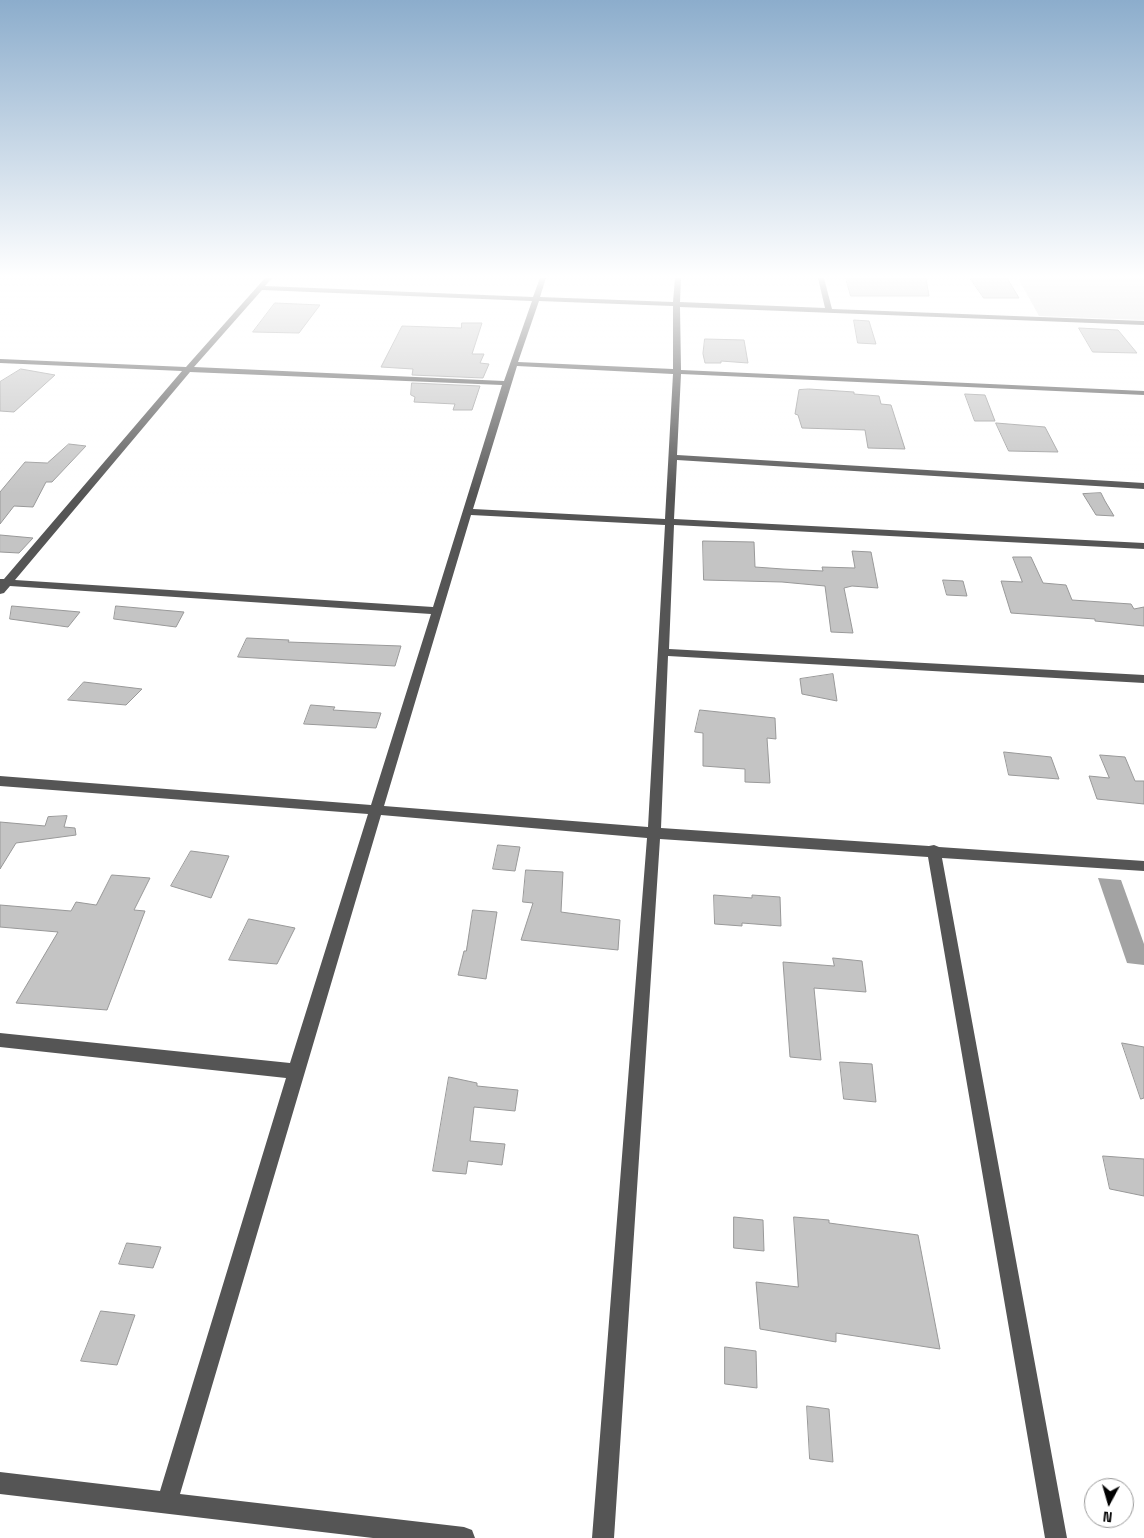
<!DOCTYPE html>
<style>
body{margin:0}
#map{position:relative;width:1144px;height:1538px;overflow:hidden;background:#fff;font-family:"Space Grotesk",sans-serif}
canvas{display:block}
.north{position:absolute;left:1084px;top:1478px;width:50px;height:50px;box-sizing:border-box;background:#fff;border:1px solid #999;border-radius:50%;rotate:186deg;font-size:14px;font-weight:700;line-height:20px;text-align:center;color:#000}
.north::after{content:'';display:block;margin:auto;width:18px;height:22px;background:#000;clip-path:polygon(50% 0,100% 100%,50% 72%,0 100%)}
</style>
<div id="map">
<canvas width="1144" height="1538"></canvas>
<div class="north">N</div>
</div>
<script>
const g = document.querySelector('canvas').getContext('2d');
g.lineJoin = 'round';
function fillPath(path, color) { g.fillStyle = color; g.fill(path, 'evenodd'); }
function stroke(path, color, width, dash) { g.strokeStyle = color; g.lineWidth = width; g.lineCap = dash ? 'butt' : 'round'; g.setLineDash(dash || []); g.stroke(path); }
const green = new Path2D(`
 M1018,278H1144V320L1039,316Z`);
const water = new Path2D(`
 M1098,878L1121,880L1144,944V965L1127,963Z`);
const building = new Path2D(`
 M846,278H926L929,296H851Z
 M970,278H1007L1019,298H984Z
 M275,303L320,305L299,333L253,332Z
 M854,320L869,321L876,344L858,343Z
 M462,323H482L472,354H484L480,363L489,364L483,378L412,375L413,369L381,367L402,326L461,328Z
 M1079,328L1118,330L1137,353L1093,352Z
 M705,339L744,340L748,363L721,361V363H705L703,354Z
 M21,369L55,375L14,412L0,411V382Z
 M412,383L480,386L472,410H453L455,404L414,402L415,397L411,395Z
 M809,389L854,392V394L879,396L881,404L891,405L905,449L868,448L865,430L802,428L798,415L795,414L799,390Z
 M965,394L985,395L995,421H975Z
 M996,423L1045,427L1058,452L1009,451Z
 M69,444L86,446L52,482H46L33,507L14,506L0,524V492L25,462L47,463Z
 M1101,493L1105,501L1114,516L1096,515L1083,494Z
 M0,535L33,538L19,553L0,552Z
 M703,541L754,542L755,567L783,569L823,571L822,567L855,568L852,551L871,552L878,588L852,586L844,588L853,633L831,632L825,586L782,582L704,580Z
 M1013,557H1031L1043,583L1066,585L1072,600L1131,604L1134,609L1144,607V626L1095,621V619L1011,613L1001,581L1022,582Z
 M943,580L963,581L967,596L947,595Z
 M12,606L80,612L68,627L10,619Z
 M116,606L184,612L176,627L114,619Z
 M247,638L289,640L288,642L401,646L395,666L238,657Z
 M833,674L837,701L802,694L800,679Z
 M84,682L142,689L126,705L68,700Z
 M311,705L335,707L333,710L381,713L376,728L304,724Z
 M700,710L775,718L776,739L767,738L770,783L745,782V769L703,766V733L695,732Z
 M1004,752L1051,757L1059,779L1009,775Z
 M1100,755L1125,757L1135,781H1144V804L1097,799L1089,776L1109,778Z
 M67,816L64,827L75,828L76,835L16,843L0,869V822L45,826L48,817Z
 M498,845L520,847L515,871L493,869Z
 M191,851L229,856L211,898L171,886Z
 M526,870L563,872L561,912L620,920L618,950L521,940L533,903L523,902Z
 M112,875L150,878L134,910L145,911L107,1010L16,1003L58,932L0,927V905L71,911L76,902L96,905Z
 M714,895L752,898V895L780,897L781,926L742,923V926L715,924Z
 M473,910L497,912L486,979L458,975L464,951H466Z
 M249,919L295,928L277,964L229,960Z
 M833,958L862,961L866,992L814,988L821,1060L790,1057L783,962L834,966Z
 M1122,1043L1144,1047V1098L1141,1099Z
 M840,1062L872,1064L876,1102L844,1099Z
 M449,1077L477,1083V1086L518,1090L515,1111L474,1107L470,1141L505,1144L502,1165L468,1161L466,1174L433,1171Z
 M1103,1156L1144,1159V1196L1110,1189Z
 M734,1217L763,1220L764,1251L734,1248Z
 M794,1217L829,1220V1223L918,1235L940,1349L836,1333V1342L760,1329L756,1282L798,1287Z
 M127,1243L161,1247L153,1268L119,1264Z
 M101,1311L135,1315L117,1365L81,1361Z
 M725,1347L756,1351L757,1388L725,1384Z
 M807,1406L829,1409L833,1462L810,1459Z`);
const minor = new Path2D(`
 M265,278H272L265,286L533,297L540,278H546L540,297L673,302L675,278H681L680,302L825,308L818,278H824L832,309L1144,321V325L680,307L681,370L1144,391V395L681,374L677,455L1144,483V489L677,460L674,519L1144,543V549L674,525L669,649L1144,675V683L668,656L661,828L929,846L934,845L939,847L1144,861V871L942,858L1067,1538H1045L928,857L660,839L614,1538H592L647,838L381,815L180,1494L464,1527L472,1530L475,1538H373L0,1494V1472L160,1491L286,1078L0,1047V1033L290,1063L368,814L0,786V776L371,805L431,614L10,586L4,593L0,594V579H4L182,371L0,363V359L186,367ZM262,290L532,301L504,381L194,367ZM539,301L673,306V369L518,362ZM517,366L673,374L665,519L473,509ZM190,372L502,385L433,607L15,580ZM471,515L665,525L648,827L384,806Z`);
fillPath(green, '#dcdcdc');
fillPath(water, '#a3a3a3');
fillPath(building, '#c4c4c4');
stroke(building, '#999', 1);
fillPath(minor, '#555');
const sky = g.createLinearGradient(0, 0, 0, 494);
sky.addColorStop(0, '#8cadcc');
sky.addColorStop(0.56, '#fff');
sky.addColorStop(1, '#ffffff00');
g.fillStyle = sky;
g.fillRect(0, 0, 1144, 494);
</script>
